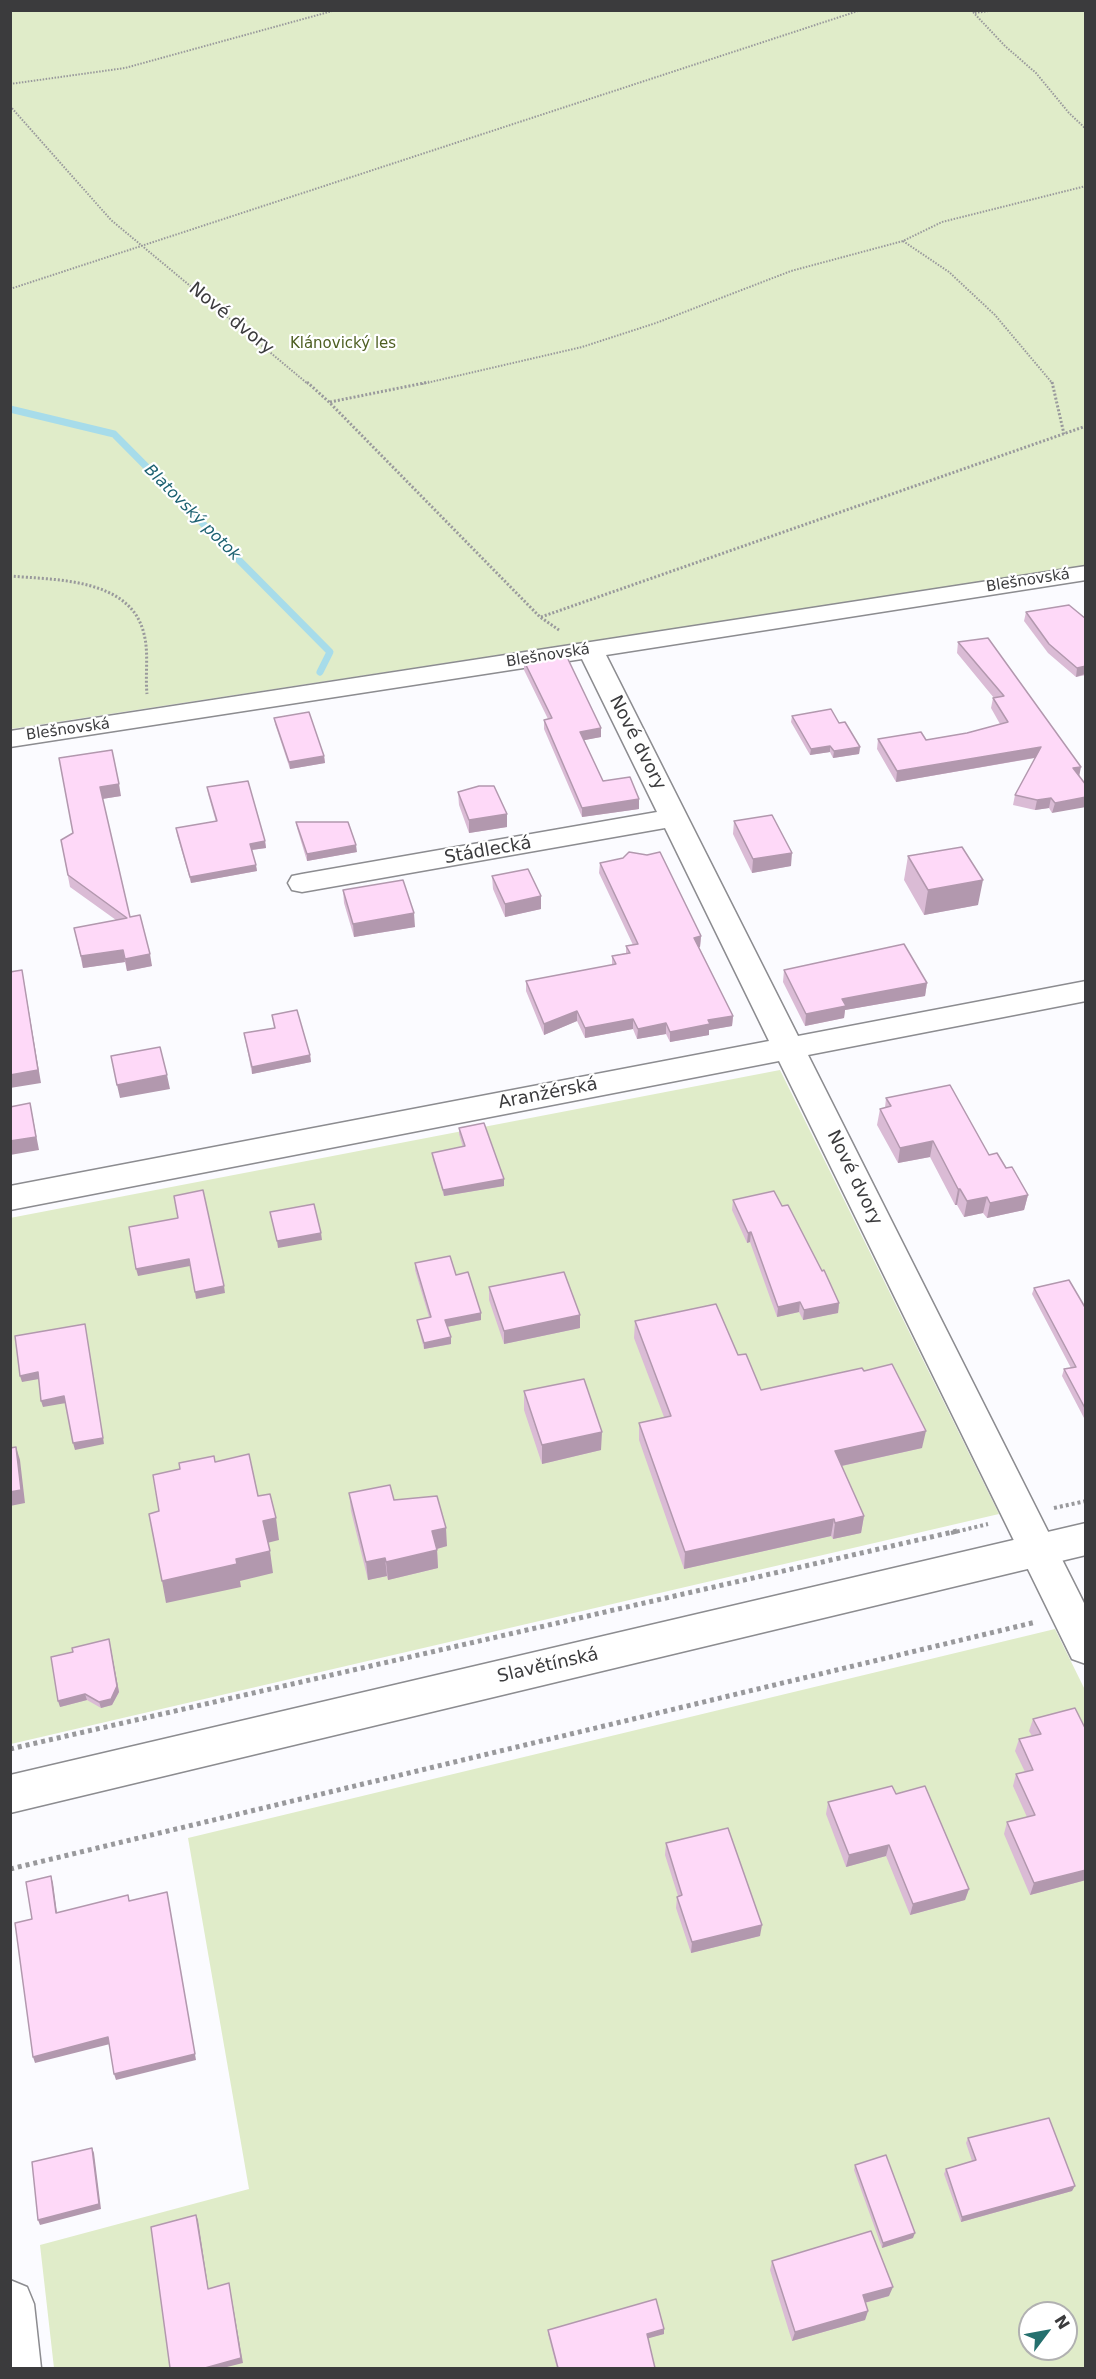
<!DOCTYPE html>
<meta charset="utf-8">
<style>
body{margin:0}
#map{position:relative;width:1096px;height:2379px;overflow:hidden;background:#fbfbff;font-family:"DejaVu Sans",sans-serif}
canvas{display:block}
.frame{position:absolute;inset:0;border:12px solid #3b3b3d;pointer-events:none}
.north{position:absolute;left:1018px;top:2301px;width:60px;height:60px;box-sizing:border-box;background:#fff;border:2px solid #b1b1b1;border-radius:50%;rotate:58deg;font-size:16px;font-weight:700;line-height:24px;text-align:center;color:#3b3b3d}
.north::after{content:'';display:block;margin:auto;width:21px;height:27px;background:#25706e;clip-path:polygon(50% 0,100% 100%,50% 72%,0 100%)}
</style>
<div id="map">
<canvas width="1096" height="2379"></canvas>
<div class="frame"></div>
<div class="north">N</div>
</div>
<script>
const g = document.querySelector('canvas').getContext('2d');
g.lineJoin = 'round';
function fillPath(path, color) { g.fillStyle = color; g.fill(path, 'evenodd'); }
function stroke(path, color, width, dash) { g.strokeStyle = color; g.lineWidth = width; g.lineCap = dash ? 'butt' : 'round'; g.setLineDash(dash || []); g.stroke(path); }
function write(font, color, halo, rows, align = 'center') {
  g.font = font + ' "DejaVu Sans",sans-serif'; g.lineWidth = 4.5; g.setLineDash([]); g.textBaseline = 'middle'; g.strokeStyle = halo; g.fillStyle = color; for (const [text, x, y, turn = 0] of rows) {
    g.save(); g.translate(x, y); g.rotate((+turn || 0) * Math.PI / 180); g.textAlign = isNaN(turn) ? turn : align; if (halo) g.strokeText(text, 0, 0); g.fillText(text, 0, 0); g.restore();
  }
}
const green = new Path2D(`
 M11,11H1085V566L11,729Z
 M780,1070L999,1514L11,1744L10,1218Z
 M1055,1629L1086,1692L1085,2368H54L40,2245L249,2189L188,1838ZM1030,2313H1066V2349H1030Z`);
const stream = new Path2D(`
 M10,409L114,434L330,652L320,672`);
const pathFar3 = new Path2D(`
 M971,10L1005,46L1036,73L1069,113L1086,129
 M975,13L996,10
 M10,84L125,68L336,10
 M10,106L111,220L308,384
 M903,241L949,272L995,315L1053,384
 M10,289L861,10
 M422,384L582,347L656,323L791,271L903,241L942,222L1086,186`);
const pathFar2 = new Path2D(`
 M307,382L329,402L540,617L559,630
 M1052,382L1064,434
 M330,402L429,382
 M10,576C56,580 131,578 144,634C149,653 145,674 147,694
 M541,617L1086,426`);
const pathFar1 = new Path2D(`
 M1054,1508L1086,1501
 M951,1533L988,1524`);
const path = new Path2D(`
 M10,1749L957,1531
 M10,1869L1036,1622`);
const minor = new Path2D(`
 M1086,566V580L606,655L798,1036L1086,981V1001L808,1055L1086,1607V1664L1072,1659L779,1061L10,1210V1186L769,1041L665,828L302,892L292,890L288,883L292,876L302,874L657,812L582,659L10,747V731Z
 M10,2280L27,2287L34,2304L41,2368H10Z`);
const tertiary = new Path2D(`
 M1086,1523V1555L10,1813V1775Z`);
const wall = new Path2D(`
 M1026,612L1086,619V675L1076,677L1048,653L1024,621Z
 M958,642L1081,767L1052,813L1049,808L1035,810L1013,805L1015,795L1035,758L896,782L877,749L878,739L926,740L967,733L1000,724L991,708L993,698H994L957,653Z
 M524,661L601,728V737L584,740L603,781L639,809L582,817L544,729V720L548,719L524,670Z
 M792,716L839,723L860,747L859,754L833,758L830,752L810,755L791,722Z
 M274,718L324,756L325,763L290,769L275,724Z
 M59,758L121,796L102,799L130,917L152,966L127,971L125,962L83,968L74,928L116,920L70,887L61,840L73,833Z
 M207,787L265,841L266,848L252,850L257,871L191,883L177,835L176,828L216,822L208,794Z
 M458,792L507,814V827L469,833L459,805Z
 M734,821L791,866L752,873L733,834Z
 M296,822L357,852L307,861L297,828Z
 M908,856L978,905L924,915L904,880Z
 M600,863L701,936L700,947H699L733,1016L732,1026L709,1030V1035L670,1042L666,1034L637,1039L633,1029L585,1038L577,1021L544,1035L526,991V981L612,965V956L626,953V946L633,945L599,873Z
 M492,876L541,909L505,917L493,889Z
 M343,890L415,927L354,937L344,903Z
 M784,970L927,983L925,996L845,1010L844,1018L805,1026L783,982Z
 M272,1015L310,1055L311,1062L252,1074L244,1033L274,1028Z
 M886,1098L989,1155L1006,1168L1028,1195L1024,1210L987,1218L983,1213L964,1217L957,1205H955L930,1157L898,1163L877,1125L880,1109L885,1108Z
 M459,1128L504,1186L444,1196L433,1160L432,1153L463,1147L459,1134Z
 M733,1200L782,1206L822,1271L839,1303L838,1313L803,1320L799,1312L777,1317L750,1242L747,1243L732,1210Z
 M415,1263L456,1275L481,1320L447,1327L451,1337V1344L424,1349L418,1326L417,1320L429,1317L415,1270Z
 M489,1287L580,1315V1328L504,1344L489,1300Z
 M1034,1288L1086,1309V1418H1084L1062,1376L1064,1369L1071,1368L1032,1294Z
 M635,1321L738,1355L761,1390L864,1371L922,1448L842,1466L864,1516L861,1533L833,1539L831,1536L684,1569L639,1440V1423L664,1417L634,1338Z
 M524,1391L601,1450L542,1464L524,1410Z
 M349,1493L394,1500L447,1546L437,1549L438,1568L388,1580L387,1576L368,1580L351,1511Z
 M109,1639L119,1692L112,1705L101,1708L87,1700L60,1707L73,1652Z
 M1033,1719L1086,1730V1880L1030,1895L1004,1834L1007,1822L1027,1817L1013,1786L1016,1774L1025,1772L1015,1751L1019,1739L1032,1736L1029,1731Z
 M896,1794L969,1889L965,1900L910,1915L886,1856L846,1867L826,1814L828,1802Z
 M666,1843L760,1936L691,1953L676,1908L677,1897L678,1896L665,1855Z
 M968,2138L1072,2191L961,2222L944,2174L946,2169L972,2161L966,2143Z
 M855,2165L913,2238L882,2248L854,2170Z
 M772,2261L889,2296L865,2303L868,2311L865,2320L792,2341L770,2270Z
 M664,2329V2334L648,2338L655,2368H557L548,2334V2330Z`);
const shadedWall = new Path2D(`
 M1086,666L1085,674L1076,677L1077,668Z
 M601,728V737L580,741V732Z
 M830,746V752L810,755L811,749Z
 M860,747L859,754L833,758L834,751Z
 M1041,747L1039,757L896,782L897,771Z
 M324,756L325,763L290,769L289,762Z
 M1081,767L1079,777L1073,768Z
 M119,784L121,796L102,799L100,787Z
 M1086,797V807L1052,813L1055,803Z
 M1051,798L1049,808L1035,810L1037,800Z
 M639,799V809L582,817V808Z
 M507,814V827L469,833V820Z
 M265,841L266,848L251,850L250,844Z
 M356,845L357,852L307,861V854Z
 M792,853L791,866L752,873L753,859Z
 M256,865L257,871L191,883L190,877Z
 M983,880L978,905L924,915L928,890Z
 M541,896V909L505,917V904Z
 M414,913L415,927L354,937L353,924Z
 M701,936L700,947L693,948L694,938Z
 M123,950L125,962L83,968L81,956Z
 M150,954L152,966L127,971L125,959Z
 M22,970L41,1083L10,1088V1075Z
 M927,983L925,996L845,1010L844,1018L805,1026L806,1014L842,999Z
 M577,1011V1021L544,1035V1024Z
 M733,1016L732,1026L709,1030V1035L670,1042V1032L708,1020Z
 M633,1019V1029L585,1038V1028Z
 M666,1023V1034L637,1039L638,1029Z
 M310,1055L311,1062L252,1074V1067Z
 M167,1075L170,1089L120,1098L117,1085Z
 M30,1103L39,1150L10,1155V1141Z
 M933,1141L930,1157L898,1163L900,1148Z
 M504,1179V1186L444,1196L443,1190Z
 M958,1189H960L957,1205H955Z
 M1028,1195L1024,1210L987,1218L990,1203Z
 M987,1197L983,1213L964,1217L967,1201Z
 M751,1232L750,1242L747,1243L748,1233Z
 M321,1233L322,1240L278,1248L277,1241Z
 M189,1259L190,1266L138,1276L136,1269Z
 M224,1286L225,1293L196,1299L195,1292Z
 M800,1302L799,1312L777,1317L778,1307Z
 M839,1303L838,1313L803,1320L804,1310Z
 M481,1313V1320L446,1327L445,1320Z
 M580,1315V1328L504,1344V1331Z
 M85,1324L104,1444L75,1450L73,1443Z
 M451,1337V1344L424,1349V1343Z
 M38,1372L39,1379L22,1382L20,1376Z
 M64,1396L66,1403L43,1407L41,1401Z
 M926,1431L922,1448L832,1468L835,1451Z
 M602,1432L601,1450L542,1464V1445Z
 M16,1447L20,1460L25,1503L10,1506V1492Z
 M864,1516L861,1533L833,1539L835,1523Z
 M276,1518L279,1540L267,1543L263,1521Z
 M834,1519L831,1536L684,1569L685,1552Z
 M446,1528L447,1546L433,1550L432,1531Z
 M437,1550L438,1568L388,1580L386,1562Z
 M270,1551L273,1573L240,1581L241,1587L166,1603L162,1581L236,1559Z
 M385,1558L387,1576L368,1580L366,1562Z
 M109,1639L119,1692L112,1705L101,1708L99,1702Z
 M85,1694L87,1700L60,1707L58,1701Z
 M889,1845L886,1856L846,1867L849,1855Z
 M1086,1870V1880L1030,1895L1034,1883Z
 M51,1876L53,1883L58,1920L56,1913Z
 M969,1889L965,1900L910,1915L913,1904Z
 M167,1892L196,2060L116,2080L114,2074Z
 M762,1925L760,1936L691,1953L692,1942Z
 M108,2037L110,2044L35,2063L33,2057Z
 M92,2148L94,2153L101,2209L40,2225L38,2220Z
 M1075,2186L1072,2191L961,2222L962,2217Z
 M196,2215L198,2220L209,2293L208,2289Z
 M915,2233L913,2238L882,2248L883,2243Z
 M229,2283L243,2363L223,2368H205Z
 M893,2287L889,2296L860,2304L863,2295Z
 M868,2311L865,2320L792,2341L795,2332Z
 M664,2329V2334L646,2339L647,2334Z`);
const building = new Path2D(`
 M1069,605L1086,619V666L1077,668L1049,644L1026,612Z
 M988,638L1081,767L1073,768L1086,785V797L1055,803L1051,798L1037,800L1015,795L1041,747L897,771L878,739L921,732L926,740L967,733L1008,722L993,698L1004,696L958,642Z
 M566,655L601,728L580,732L603,781L630,777L639,799L582,808L544,720L552,718L524,661Z
 M831,709L839,723L845,722L860,747L834,751L830,746L811,749L792,716Z
 M309,712L324,756L289,762L274,718Z
 M112,750L119,784L100,787L130,917L140,915L150,954L125,959L123,950L81,956L74,928L127,918L68,875L61,840L73,833L59,758Z
 M248,781L265,841L250,844L256,865L190,877L176,828L217,821L207,787Z
 M479,786H494L507,814L469,820L458,792Z
 M772,815L792,853L753,859L734,821Z
 M296,822H348L356,845L307,854Z
 M962,847L983,880L928,890L908,856Z
 M629,852L647,855L660,852L701,936L694,938L733,1016L708,1020L710,1024L670,1032L666,1023L638,1029L633,1019L585,1028L577,1011L544,1024L526,981L616,964L612,956L630,953L626,946L638,944L600,863L623,858Z
 M528,869L541,896L505,904L492,876Z
 M403,880L414,913L353,924L343,890Z
 M904,944L927,983L842,999L846,1006L806,1014L784,970Z
 M22,970L38,1070L10,1075V972Z
 M297,1010L310,1055L252,1067L244,1033L275,1028L272,1015Z
 M160,1047L167,1075L117,1085L111,1056Z
 M950,1085L989,1155L997,1153L1006,1168L1012,1167L1028,1195L990,1203L987,1197L967,1201L960,1189H958L933,1141L900,1148L880,1109L891,1106L886,1098Z
 M30,1103L36,1137L10,1141V1107Z
 M484,1123L504,1179L443,1190L432,1153L465,1146L459,1128Z
 M203,1190L224,1286L195,1292L189,1259L136,1269L129,1227L178,1218L174,1196Z
 M774,1191L782,1206L788,1205L822,1271L824,1270L839,1303L804,1310L800,1302L778,1307L751,1232L748,1233L733,1200Z
 M314,1204L321,1233L277,1241L270,1212Z
 M450,1256L456,1275L468,1272L481,1313L445,1320L451,1337L424,1343L417,1320L431,1317L415,1263Z
 M564,1272L580,1315L504,1331L489,1287Z
 M1069,1280L1086,1309V1410L1064,1369L1076,1367L1034,1288Z
 M716,1304L738,1355L746,1354L761,1390L862,1368L864,1371L892,1364L926,1431L835,1451L864,1516L835,1523L834,1519L685,1552L639,1423L671,1416L635,1321Z
 M85,1324L103,1438L73,1443L64,1396L41,1401L38,1372L20,1376L15,1336Z
 M584,1379L602,1432L542,1445L524,1391Z
 M16,1447L21,1490L10,1492V1448Z
 M249,1454L258,1496L270,1494L276,1518L263,1521L270,1551L236,1559L237,1564L162,1581L149,1514L159,1511L153,1475L180,1469L179,1463L214,1456L215,1462Z
 M390,1485L394,1500L437,1496L446,1528L432,1531L437,1550L386,1562L385,1558L366,1562L349,1493Z
 M109,1639L117,1686L111,1699L99,1702L85,1694L58,1701L51,1657L73,1652L72,1648Z
 M1075,1708L1086,1730V1870L1034,1883L1007,1822L1035,1815L1016,1774L1033,1770L1019,1739L1041,1734L1033,1719Z
 M892,1786L896,1794L925,1786L969,1889L913,1904L889,1845L849,1855L828,1802Z
 M728,1828L762,1925L692,1942L677,1897L682,1895L666,1843Z
 M51,1876L56,1913L128,1895L129,1901L167,1892L195,2054L114,2074L108,2037L33,2057L15,1923L32,1919L26,1882Z
 M1049,2118L1075,2186L962,2217L946,2169L976,2160L968,2138Z
 M92,2148L99,2204L38,2220L32,2162Z
 M886,2155L915,2233L883,2243L855,2165Z
 M196,2215L208,2289L229,2283L241,2358L205,2368H170L151,2227Z
 M871,2231L893,2287L863,2295L868,2311L795,2332L772,2261Z
 M656,2299L664,2329L647,2334L655,2368H558L548,2330Z`);
const farParknames = [
 ["Klánovický les",343,344]
];
const farStreetnames = [
 ["Blešnovská",1028,581,-9],
 ["Blešnovská",548,656,-9],
 ["Blešnovská",68,730,-8]
];
const farWaternames = [
 ["Blatovský potok",192,513,45]
];
const streetNames = [
 ["Nové dvory",231,319,39],
 ["Nové dvory",637,743,63],
 ["Stádlecká",488,851,-10],
 ["Aranžérská",548,1094,-11],
 ["Nové dvory",854,1178,64],
 ["Slavětínská",548,1666,-13]
];
fillPath(green, '#e0ecc9');
stroke(stream, '#a7dcea', 7);
stroke(minor, '#8c8c90', 3);
stroke(tertiary, '#8c8c90', 3);
stroke(pathFar3, '#99999c', 2, [1.5, 1.5]);
stroke(pathFar2, '#99999c', 3, [2, 2]);
stroke(pathFar1, '#99999c', 4, [3, 3]);
stroke(path, '#99999c', 5, [4, 4]);
fillPath(minor, '#fff');
fillPath(tertiary, '#fff');
fillPath(wall, '#dabbd5');
fillPath(shadedWall, '#b298ae');
fillPath(building, '#fed9f8');
stroke(building, '#b298ae', 1.5);
write('15px', '#4e5f22', '#fff', farParknames);
write('15px', '#3b3b3d', '#fff', farStreetnames);
write('italic 16px', '#1c6171', '#fff', farWaternames);
write('18px', '#3b3b3d', '#fff', streetNames);
</script>
